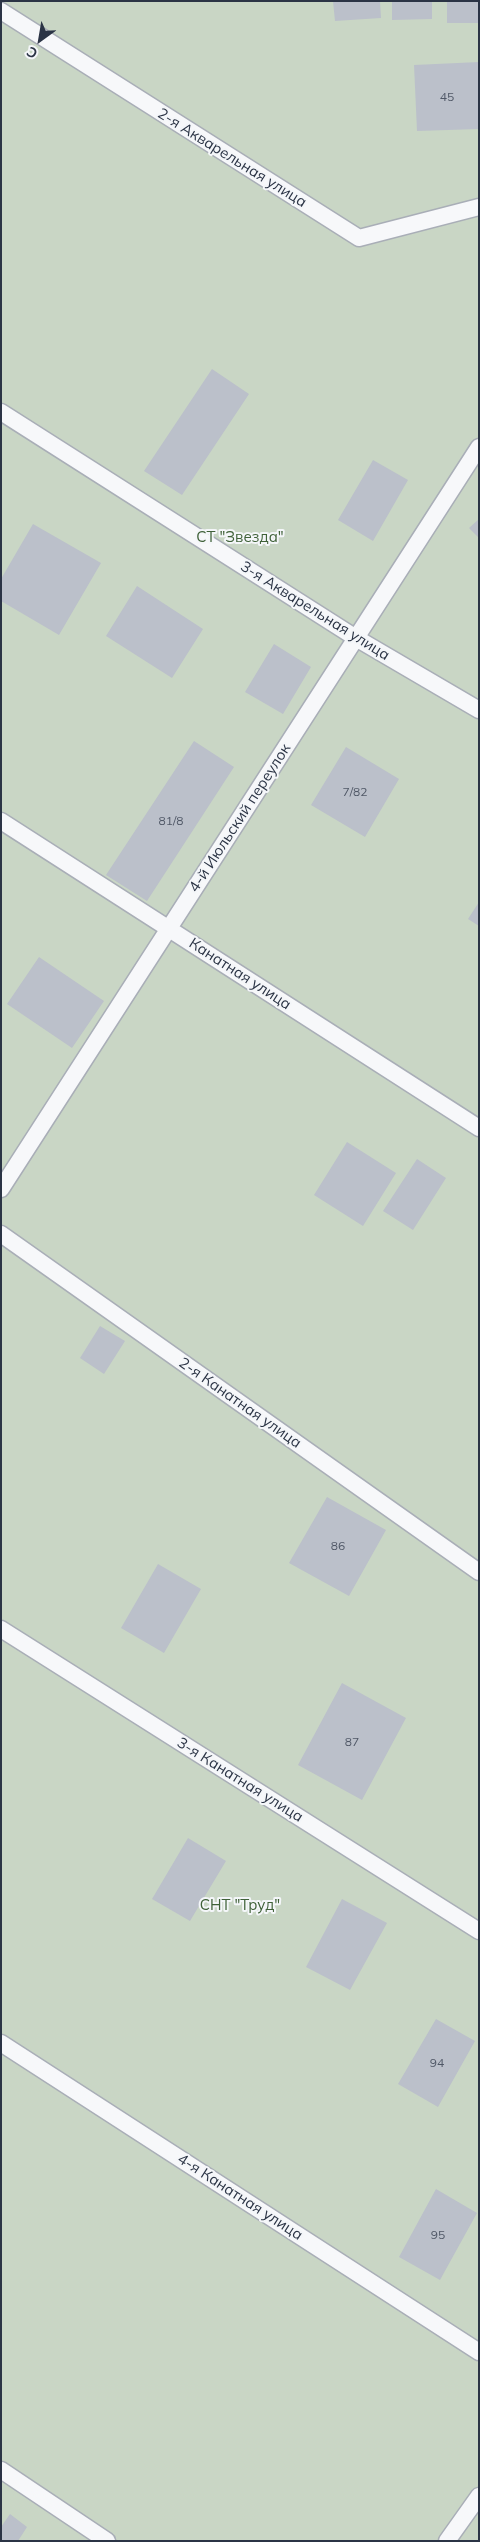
<!DOCTYPE html>
<meta charset="utf-8">
<style>
body{margin:0}
#map{position:relative;width:480px;height:2542px;overflow:hidden;background:#e4e7ec;font-family:Mulish,sans-serif}
canvas{display:block}
.frame{position:absolute;inset:0;border:2px solid #2b3445;pointer-events:none}
.north{position:absolute;left:15px;top:15px;width:50px;height:50px;-webkit-text-stroke:4px #f4f6f9;paint-order:stroke;rotate:212deg;font-size:14px;font-weight:700;line-height:20px;text-align:center;color:#2b3445}
.north::after{content:'';display:block;margin:auto;width:18px;height:22px;background:#2b3445;clip-path:polygon(50% 0,100% 100%,50% 72%,0 100%)}
</style>
<div id="map">
<canvas width="480" height="2542"></canvas>
<div class="frame"></div>
<div class="north">С</div>
</div>
<script>
const g = document.querySelector('canvas').getContext('2d');
g.lineJoin = 'round';
function fillPath(path, color) { g.fillStyle = color; g.fill(path, 'evenodd'); }
function stroke(path, color, width, dash) { g.strokeStyle = color; g.lineWidth = width; g.lineCap = dash ? 'butt' : 'round'; g.setLineDash(dash || []); g.stroke(path); }
function write(font, color, halo, rows, align = 'center') {
  g.font = font + ' Mulish,sans-serif'; g.lineWidth = 4; g.setLineDash([]); g.textBaseline = 'middle'; g.strokeStyle = halo; g.fillStyle = color; for (const [text, x, y, turn = 0] of rows) {
    g.save(); g.translate(x, y); g.rotate((+turn || 0) * Math.PI / 180); g.textAlign = isNaN(turn) ? turn : align; if (halo) g.strokeText(text, 0, 0); g.fillText(text, 0, 0); g.restore();
  }
}
const green = new Path2D(`
 M1,1H479V2541H1Z`);
const building = new Path2D(`
 M333,1H380L381,18L335,21Z
 M392,1H432V19L392,20Z
 M447,1H479V23H447Z
 M479,62V129L417,131L414,65Z
 M212,369L249,394L182,495L144,471Z
 M373,460L408,480L373,541L338,520Z
 M479,519V538L469,528Z
 M33,524L101,563L59,635L1,601V579Z
 M137,586L203,629L172,678L106,636Z
 M274,644L311,667L283,714L245,692Z
 M194,741L234,767L147,901L106,875Z
 M346,747L399,779L365,837L311,805Z
 M479,902V926L468,919Z
 M39,957L104,1001L72,1048L7,1004Z
 M347,1142L396,1173L363,1226L314,1195Z
 M417,1159L446,1178L413,1230L383,1211Z
 M100,1326L125,1341L104,1374L80,1358Z
 M327,1497L386,1530L349,1596L289,1563Z
 M158,1564L201,1589L164,1653L121,1628Z
 M342,1683L406,1718L362,1800L298,1765Z
 M188,1838L226,1861L190,1921L152,1899Z
 M342,1899L387,1923L350,1990L306,1967Z
 M436,2019L475,2041L438,2107L398,2084Z
 M436,2189L477,2213L440,2280L399,2257Z
 M10,2514L27,2527L18,2541H1V2527Z`);
const lane = new Path2D(`
 M1,11L359,238L479,207
 M1,412L356,638L479,710
 M1,821L479,1128
 M1,1189L479,447
 M1,1234L479,1572
 M1,1629L479,1931
 M1,2043L479,2352
 M1,2470L107,2541
 M447,2541L479,2496`);
const numberNames = [
 ["45",447,97],
 ["7/82",355,792],
 ["81/8",171,821],
 ["86",338,1546],
 ["87",352,1742],
 ["94",437,2063],
 ["95",438,2235]
];
const streetNames = [
 ["2-я Акварельная улица",232,158,32],
 ["3-я Акварельная улица",315,611,32],
 ["4-й Июльский переулок",240,818,-57],
 ["Канатная улица",240,974,33],
 ["2-я Канатная улица",240,1403,35],
 ["3-я Канатная улица",240,1780,32],
 ["4-я Канатная улица",240,2197,33]
];
const parkNames = [
 ["СТ \"Звезда\"",240,537],
 ["СНТ \"Труд\"",240,1905]
];
fillPath(green, '#c9d6c5');
fillPath(building, '#bbc0ca');
stroke(lane, '#a9aeb7', 19);
stroke(lane, '#f7f8fa', 16);
write('12px', '#4f5766', null, numberNames);
write('15px', '#2b3445', '#f4f6f9', streetNames);
write('15px', '#3f6138', '#f4f6f9', parkNames);
</script>
